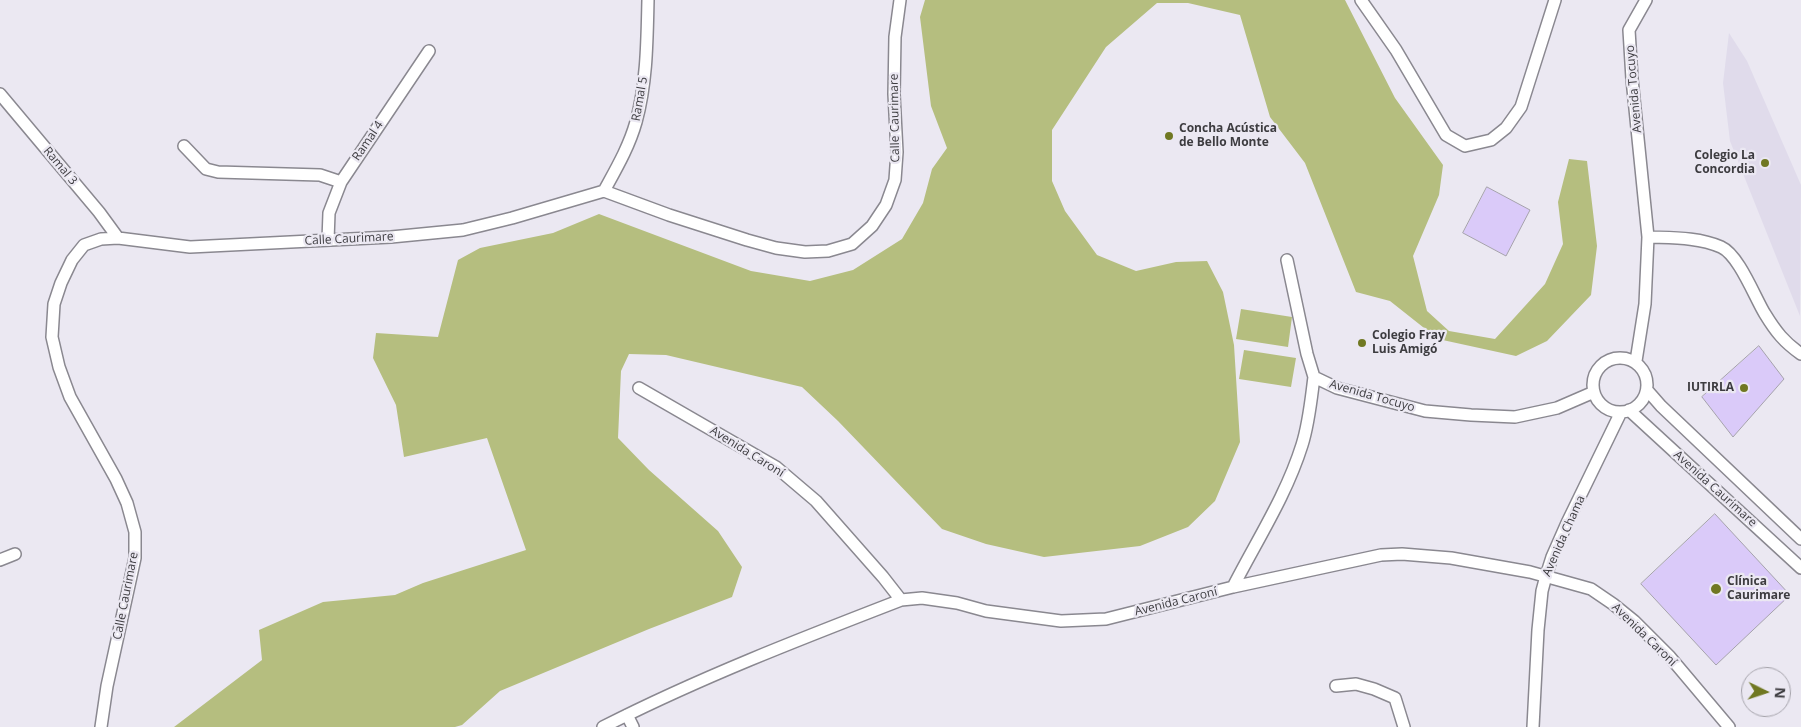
<!DOCTYPE html>
<meta charset="utf-8">
<style>
body{margin:0}
#map{position:relative;width:1801px;height:727px;overflow:hidden;background:#ebe8f2;font-family:"Open Sans",sans-serif}
canvas{display:block}
.north{position:absolute;left:1741px;top:667px;width:50px;height:50px;box-sizing:border-box;background:#ebe8f2;border:1px solid #a5a3ab;border-radius:50%;rotate:94deg;font-size:14px;font-weight:700;line-height:20px;text-align:center;color:#3d3c40}
.north::after{content:'';display:block;margin:auto;width:18px;height:22px;background:#707822;clip-path:polygon(50% 0,100% 100%,50% 72%,0 100%)}
</style>
<div id="map">
<canvas width="1801" height="727"></canvas>
<div class="north">N</div>
</div>
<script>
const g = document.querySelector('canvas').getContext('2d');
g.lineJoin = 'round';
function fillPath(path, color) { g.fillStyle = color; g.fill(path, 'evenodd'); }
function stroke(path, color, width, dash) { g.strokeStyle = color; g.lineWidth = width; g.lineCap = dash ? 'butt' : 'round'; g.setLineDash(dash || []); g.stroke(path); }
function write(font, color, halo, rows, align = 'center') {
  g.font = font + ' "Open Sans",sans-serif'; g.lineWidth = 4.5; g.setLineDash([]); g.textBaseline = 'middle'; g.strokeStyle = halo; g.fillStyle = color; for (const [text, x, y, turn = 0] of rows) {
    g.save(); g.translate(x, y); g.rotate((+turn || 0) * Math.PI / 180); g.textAlign = isNaN(turn) ? turn : align; if (halo) g.strokeText(text, 0, 0); g.fillText(text, 0, 0); g.restore();
  }
}
const built = new Path2D(`
 M1729,33L1747,61L1801,185L1800,316L1730,141L1723,83Z`);
const green = new Path2D(`
 M925,0H1345L1395,98L1443,165L1439,195L1413,256L1427,311L1449,331L1495,339L1545,284L1563,244L1558,202L1569,159L1587,161L1597,246L1591,295L1547,341L1516,356L1438,339L1390,301L1356,292L1305,163L1270,117L1240,15L1188,3H1157L1106,47L1052,130V181L1065,211L1097,255L1136,271L1176,262L1207,261L1223,292L1234,345L1240,442L1215,501L1188,527L1140,546L1044,557L986,544L942,529L838,421L802,387L666,355L629,354L621,371L618,438L649,470L718,531L742,567L732,597L649,629L500,691L462,725L455,727H174L262,660L259,630L323,602L395,595L423,583L526,550L487,438L404,457L396,405L373,358L376,333L438,337L458,260L480,248L553,233L599,214L751,271L810,281L853,270L902,239L923,203L932,169L947,148L931,106L920,17Z
 M1241,309L1292,317L1288,347L1236,339Z
 M1244,350L1296,358L1291,387L1239,379Z`);
const building = new Path2D(`
 M1487,187L1530,210L1506,256L1463,233Z
 M1759,346L1784,379L1733,437L1702,397Z
 M1715,514L1790,595L1716,665L1641,584Z`);
const street = new Path2D(`
 M1361,0L1396,50L1446,135L1465,146L1491,140L1506,128L1521,107L1555,0
 M0,94L99,212L118,238
 M184,146L206,169L218,172L320,175L341,182
 M604,191C616,169 629,147 636,122C647,82 647,41 648,0
 M1648,237C1672,238 1698,237 1721,247C1739,255 1755,298 1765,314C1776,332 1784,342 1801,354
 M328,240L329,213L341,182L429,51
 M1287,260L1307,354L1314,377
 M1593 385a27 27 0 1 1 54 0a27 27 0 1 1-54 0Z
 M1636,361L1645,304L1648,237L1632,79L1629,30L1646,0
 M639,388L776,467L816,501L883,577L901,600
 M1647,390L1661,406L1801,539
 M1629,410L1801,568
 M0,560L15,554
 M1233,587C1257,540 1286,496 1302,445C1309,423 1311,400 1314,377L1337,388L1425,411L1471,415L1515,417L1557,408L1594,392
 M1336,686L1356,684L1374,689L1395,698L1404,727
 M627,715L633,727
 M101,727L107,686L135,558V532L127,503L116,479L70,397L59,367L52,337L54,304L61,283L72,260L84,245L101,239L118,238L190,247L391,237L463,230L512,218L604,191L669,215L747,240L776,248L805,252L828,251L852,244L872,226L886,205L895,180L897,152L894,94L895,37L900,0
 M603,727C699,678 800,639 901,600L922,598L957,603L986,611L1061,621L1106,619L1233,587L1381,555L1402,554L1451,558L1530,572L1591,589L1613,604L1634,621L1670,657L1729,727
 M1533,727L1538,630L1542,591L1546,576L1552,557L1567,523L1621,412`);
const markers = [
 [1169,136,5,"#707822"],
 [1765,163,5,"#707822"],
 [1362,343,5,"#707822"],
 [1744,388,5,"#707822"],
 [1716,589,6,"#707822"]
];
const streetNames = [
 ["Avenida Tocuyo",1634,89,-95],
 ["Ramal 5",640,99,-80],
 ["Calle Caurimare",895,118,-91],
 ["Ramal 4",368,141,-56],
 ["Ramal 3",60,166,50],
 ["Calle Caurimare",349,239,-3],
 ["Avenida Tocuyo",1372,396,16],
 ["Avenida Caroní",747,452,32],
 ["Avenida Caurimare",1715,489,42],
 ["Avenida Chama",1564,536,-66],
 ["Calle Caurimare",126,596,-79],
 ["Avenida Caroní",1176,602,-14],
 ["Avenida Caroní",1644,635,44]
];
const poiNames = [
 ["Concha Acústica",1179,129],
 ["de Bello Monte",1179,143],
 ["Colegio La",1755,156,"right"],
 ["Concordia",1755,170,"right"],
 ["Colegio Fray",1372,336],
 ["Luis Amigó",1372,350],
 ["IUTIRLA",1734,388,"right"],
 ["Clínica",1727,582],
 ["Caurimare",1727,596]
];
fillPath(built, '#e0dbeb');
fillPath(green, '#b5be7f');
fillPath(building, '#dacaf9');
stroke(building, '#a5a2ab', 1);
stroke(street, '#8a8890', 14);
stroke(street, '#fff', 11);
for (const [x, y, r, color] of markers) { const dot = new Path2D(); dot.arc(x, y, r, 0, 2 * Math.PI); g.fillStyle = color; g.fill(dot); stroke(dot, '#ebe8f2', 2); }
write('12px', '#3d3c40', '#ebe8f2', streetNames);
write('bold 12px', '#3d3c40', '#ebe8f2', poiNames, 'left');
</script>
